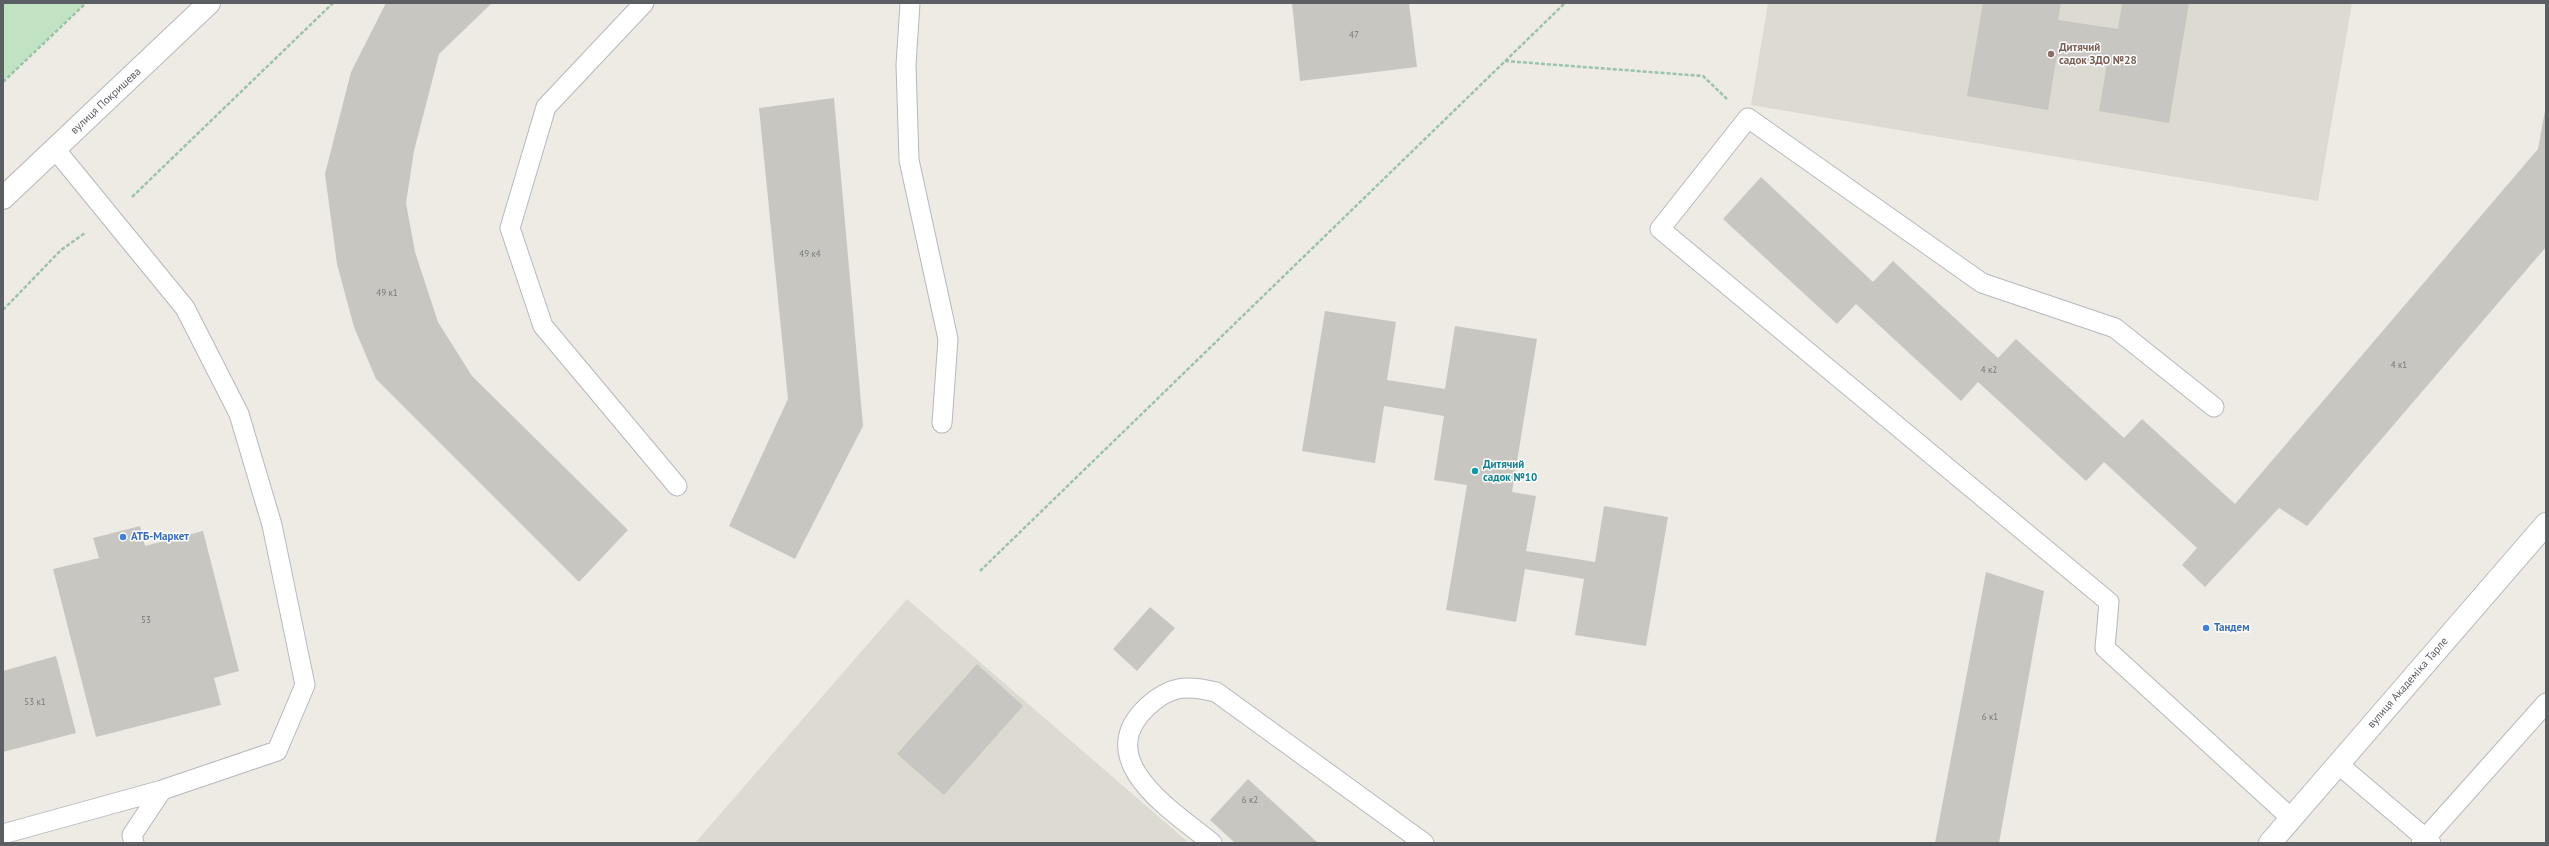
<!DOCTYPE html>
<meta charset="utf-8">
<style>
body{margin:0}
#map{position:relative;width:2549px;height:846px;overflow:hidden;background:#edebe3;font-family:"PT Sans",sans-serif}
canvas{display:block}
.frame{position:absolute;inset:0;border:4px solid #5b5e63;pointer-events:none}
</style>
<div id="map">
<canvas width="2549" height="846"></canvas>
<div class="frame"></div>
</div>
<script>
const g = document.querySelector('canvas').getContext('2d');
g.lineJoin = 'round';
function fillPath(path, color) { g.fillStyle = color; g.fill(path, 'evenodd'); }
function stroke(path, color, width, dash) { g.strokeStyle = color; g.lineWidth = width; g.lineCap = dash ? 'butt' : 'round'; g.setLineDash(dash || []); g.stroke(path); }
function write(font, color, halo, rows, align = 'center') {
  g.font = font + ' "PT Sans",sans-serif'; g.lineWidth = 3; g.setLineDash([]); g.textBaseline = 'middle'; g.strokeStyle = halo; g.fillStyle = color; for (const [text, x, y, turn = 0] of rows) {
    g.save(); g.translate(x, y); g.rotate((+turn || 0) * Math.PI / 180); g.textAlign = isNaN(turn) ? turn : align; if (halo) g.strokeText(text, 0, 0); g.fillText(text, 0, 0); g.restore();
  }
}
const education = new Path2D(`
 M1768,3H2352L2318,201L1751,105Z
 M907,599L1189,843H695Z`);
const green = new Path2D(`
 M3,3H85L3,81Z`);
const building = new Path2D(`
 M386,3H492L439,54L414,151L406,203L415,252L438,322L472,376L628,530L579,582L376,379L354,327L337,264L325,174L351,72Z
 M1292,3H1409L1417,67L1300,81Z
 M1983,3H2061L2058,20L2118,29L2122,3H2189L2169,123L2099,111L2107,64L2057,55L2048,110L1967,96Z
 M834,98L863,426L795,559L729,526L788,399L759,108Z
 M2545,111L2546,247L2307,526L2279,508L2205,587L2182,565L2197,548L2104,462L2086,481L1978,382L1961,401L1856,304L1837,324L1723,219L1761,177L1873,282L1893,261L1998,358L2016,339L2124,438L2142,419L2235,504L2538,149Z
 M1325,311L1396,322L1387,380L1445,389L1455,326L1537,339L1512,492L1536,496L1526,551L1595,562L1604,506L1668,517L1646,646L1575,635L1584,579L1525,569L1516,622L1446,610L1467,485L1434,480L1444,416L1384,406L1375,463L1302,451Z
 M140,526L145,546L203,531L239,671L214,678L221,705L96,737L53,569L99,558L93,538Z
 M1986,572L2044,591L1999,843H1935Z
 M1150,607L1175,628L1137,671L1113,649Z
 M56,656L76,733L3,752V671Z
 M977,664L1023,706L944,795L897,754Z
 M1248,779L1318,843H1235L1210,820Z`);
const path = new Path2D(`
 M1505,61L1703,76L1727,99
 M3,82L86,3
 M132,197L333,3
 M3,310L61,250L85,233
 M980,571L1565,3`);
const lane = new Path2D(`
 M644,3L546,107L510,228L543,326L677,486
 M910,3L906,65L909,160L948,339L942,423
 M55,149L185,308L239,414L272,525L305,685L277,751L162,790L132,835L134,843
 M2214,407L2115,328L1982,283L1748,118L1660,229L2109,602L2105,648L2291,818
 M2338,764L2431,843
 M3,834L162,790
 M1212,843C1173,811 1089,760 1148,706C1171,685 1188,685 1216,692L1424,843
 M2421,843L2546,703`);
const street = new Path2D(`
 M3,198L209,3
 M2270,843L2546,524`);
const markers = [
 [2051,54,4,"#8d6e63"],
 [1475,471,4,"#0f9aa8"],
 [123,537,4,"#3f7fe0"],
 [2206,628,4,"#3f7fe0"]
];
const numberNames = [
 ["47",1354,35],
 ["49 к4",810,254],
 ["49 к1",387,293],
 ["4 к1",2399,365],
 ["4 к2",1989,370],
 ["53",146,620],
 ["53 к1",35,702],
 ["6 к1",1990,717],
 ["6 к2",1250,800]
];
const educationNames = [
 ["Дитячий",2059,48],
 ["садок ЗДО №28",2059,61]
];
const streetNames = [
 ["вулиця Покришева",106,101,-43],
 ["вулиця Академіка Тарле",2408,683,-49]
];
const cultureNames = [
 ["Дитячий",1483,465],
 ["садок №10",1483,478]
];
const shopNames = [
 ["АТБ-Маркет",131,537],
 ["Тандем",2214,628]
];
fillPath(education, '#dddad2');
fillPath(green, '#c1e3c3');
fillPath(building, '#c8c6c0');
stroke(lane, '#b6b8bd', 21);
stroke(street, '#b6b8bd', 24);
stroke(path, '#9bc3a9', 2.5, [4, 2]);
stroke(lane, '#fff', 19);
stroke(street, '#fff', 22);
for (const [x, y, r, color] of markers) { const dot = new Path2D(); dot.arc(x, y, r, 0, 2 * Math.PI); g.fillStyle = color; g.fill(dot); stroke(dot, '#fff', 1.5); }
write('9px', '#76787a', null, numberNames);
write('bold 11px', '#785e54', '#fff', educationNames, 'left');
write('11px', '#5b5e63', '#fff', streetNames);
write('bold 11px', '#0d838f', '#fff', cultureNames, 'left');
write('bold 11px', '#366cbe', '#fff', shopNames, 'left');
</script>
